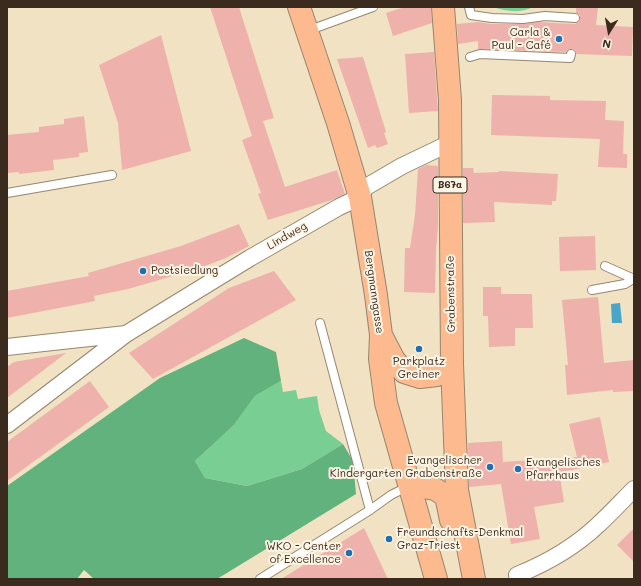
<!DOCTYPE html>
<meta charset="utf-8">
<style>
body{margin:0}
#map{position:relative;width:641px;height:586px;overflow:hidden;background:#f0e2c3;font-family:Mali,sans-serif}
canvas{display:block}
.frame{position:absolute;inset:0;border:8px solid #3b2a1e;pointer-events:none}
.north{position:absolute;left:589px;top:12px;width:40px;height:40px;-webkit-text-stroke:3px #fcf5e5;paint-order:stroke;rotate:191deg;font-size:11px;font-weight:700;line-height:16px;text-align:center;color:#3b2a1e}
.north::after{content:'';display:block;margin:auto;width:14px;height:18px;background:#3b2a1e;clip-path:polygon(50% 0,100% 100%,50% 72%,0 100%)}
</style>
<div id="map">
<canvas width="641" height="586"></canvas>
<div class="frame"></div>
<div class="north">N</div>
</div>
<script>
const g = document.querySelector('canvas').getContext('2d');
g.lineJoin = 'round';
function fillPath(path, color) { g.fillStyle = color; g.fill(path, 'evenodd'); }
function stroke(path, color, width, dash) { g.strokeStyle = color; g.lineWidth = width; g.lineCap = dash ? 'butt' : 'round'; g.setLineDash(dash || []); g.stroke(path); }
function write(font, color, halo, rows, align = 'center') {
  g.font = font + ' Mali,sans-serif'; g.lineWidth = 4; g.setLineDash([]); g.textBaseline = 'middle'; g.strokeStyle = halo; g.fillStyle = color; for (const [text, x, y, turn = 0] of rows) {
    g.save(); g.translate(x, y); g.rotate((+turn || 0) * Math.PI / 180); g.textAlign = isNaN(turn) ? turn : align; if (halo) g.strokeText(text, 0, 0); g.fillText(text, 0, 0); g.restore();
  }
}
const green = new Path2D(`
 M492,7H533C519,14 506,11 492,7Z
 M281,381L283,392L296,390L298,399L317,396L319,410L326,431L343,444L302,469L247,486L205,478L195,461L234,425L255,396Z`);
const forest = new Path2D(`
 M244,338L276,352L281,381L255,396L234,425L195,461L205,478L247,486L302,469L343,444L353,461L356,494L217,579H94L84,570L77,579H7V486L160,378Z`);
const water = new Path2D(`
 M620,303L622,323H612L611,304Z`);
const building = new Path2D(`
 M210,7H239L274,118L263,121L285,187L337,170L345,194L332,200L268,220L258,194L261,193L242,140L252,136Z
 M405,7H431L432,23L393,36L386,13Z
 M576,7H598L596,25L633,27L632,56L576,54L575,50L572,49L567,50L566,52L478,49V41L458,44L457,24L478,22L492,24H523L538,22L575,24L579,21L580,19V15L576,13Z
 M161,35L191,151L122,170L118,123L99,65Z
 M434,52L438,111L409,113L405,54Z
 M363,57L386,132L384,133L388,144L377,148L375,145L368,148L337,59Z
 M492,95L550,96V100L606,101L605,120L624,121L623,154H627V168L598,167L600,139L491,135Z
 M84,116L88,152L79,153V157L53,160L54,170L19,174V172L7,173V135L39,132V127L64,124V119Z
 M426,165L438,166V227L436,249L435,293L404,292L405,248H410L415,215L418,169Z
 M463,168H473L474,173L499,172V171L558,174L556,201H552V205L494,202L495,222L463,223Z
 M239,224L249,246L226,258L197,269L128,289L94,296L95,301L7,318V291L89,276L88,273L181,246Z
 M595,236L596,270L560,271L559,237Z
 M274,271L296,300L153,379L129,353L229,288Z
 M483,287H501V294H532L533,328H515V346L489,347L488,316H483Z
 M598,297L604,363L634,360V391L613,392V390L567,395L565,365H568L562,300Z
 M66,353L7,398V367L14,362Z
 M90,381L109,407L7,481V442Z
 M600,417L609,462L567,471L568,476L560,477L564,502L534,507L540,539L511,544L501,484L469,487L468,443L502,441L503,462L548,459L549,461L577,457L569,424Z
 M364,528L388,579H281Z
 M634,528V562L617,545Z`);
const service = new Path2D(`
 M469,7L471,15L492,18L523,19L545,16L575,18
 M307,31L373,7
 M470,57L480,54L570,58L571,54
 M7,193L112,175
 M605,266L634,279
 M592,290L625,284L633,279
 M320,323L370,510
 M260,579L370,510L391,495L409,486`);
const minor = new Path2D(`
 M7,347L126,334
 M7,425L126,334L250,258L339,207L360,197L366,187L402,166L450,143
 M517,575C547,563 575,547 599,524C611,513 622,501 634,489`);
const primary = new Path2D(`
 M299,7L338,123L360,197L376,295L381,335L380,359L386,403L436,579
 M443,7L450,100L452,364L457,490L474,579
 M382,337L394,360L404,372L420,377L437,375L452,364
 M410,485L435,489L446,496L451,520`);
const markers = [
 [559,39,4,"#1f6fb2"],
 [143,271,4,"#1f6fb2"],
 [419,349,4,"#1f6fb2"],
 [490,467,4,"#1f6fb2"],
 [518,469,4,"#1f6fb2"],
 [389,539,4,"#1f6fb2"],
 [349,553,4,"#1f6fb2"]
];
const shields = [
 [450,185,34]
];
const shieldNames = [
 ["B67a",450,185]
];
const poiNames = [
 ["Carla &",551,33],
 ["Paul - Café",551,46],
 ["Postsiedlung",151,271,"left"],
 ["Parkplatz",419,362,"center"],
 ["Greiner",419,375,"center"],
 ["Evangelischer",482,461],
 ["Kindergarten Grabenstraße",482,474],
 ["Evangelisches",526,463,"left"],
 ["Pfarrhaus",526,476,"left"],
 ["Freundschafts-Denkmal",397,533,"left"],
 ["Graz-Triest",397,546,"left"],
 ["WKO - Center",341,547],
 ["of Excellence",341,560]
];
const streetNames = [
 ["Lindweg",287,236,-30],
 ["Bergmanngasse",374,292,82],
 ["Grabenstraße",451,294,-91]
];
fillPath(green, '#79cf93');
fillPath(forest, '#62b27d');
fillPath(water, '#4aa6c8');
fillPath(building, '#efb1ab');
stroke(service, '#968670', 10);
stroke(minor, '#968670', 18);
stroke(primary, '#968670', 24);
stroke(service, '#fff', 8);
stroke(minor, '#fff', 16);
stroke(primary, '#fcba8e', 22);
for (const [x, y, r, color] of markers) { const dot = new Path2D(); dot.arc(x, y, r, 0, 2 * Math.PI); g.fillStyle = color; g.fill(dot); stroke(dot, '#fcf5e5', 1.5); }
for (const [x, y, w] of shields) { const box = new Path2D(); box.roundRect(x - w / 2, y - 8, w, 16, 3); g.fillStyle = '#fcf5e5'; g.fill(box); stroke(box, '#3b2a1e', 1); }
write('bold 10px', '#3b2a1e', null, shieldNames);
write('11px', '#3b2a1e', '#fcf5e5', poiNames, 'right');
write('11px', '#3b2a1e', '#fcf5e5', streetNames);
</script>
